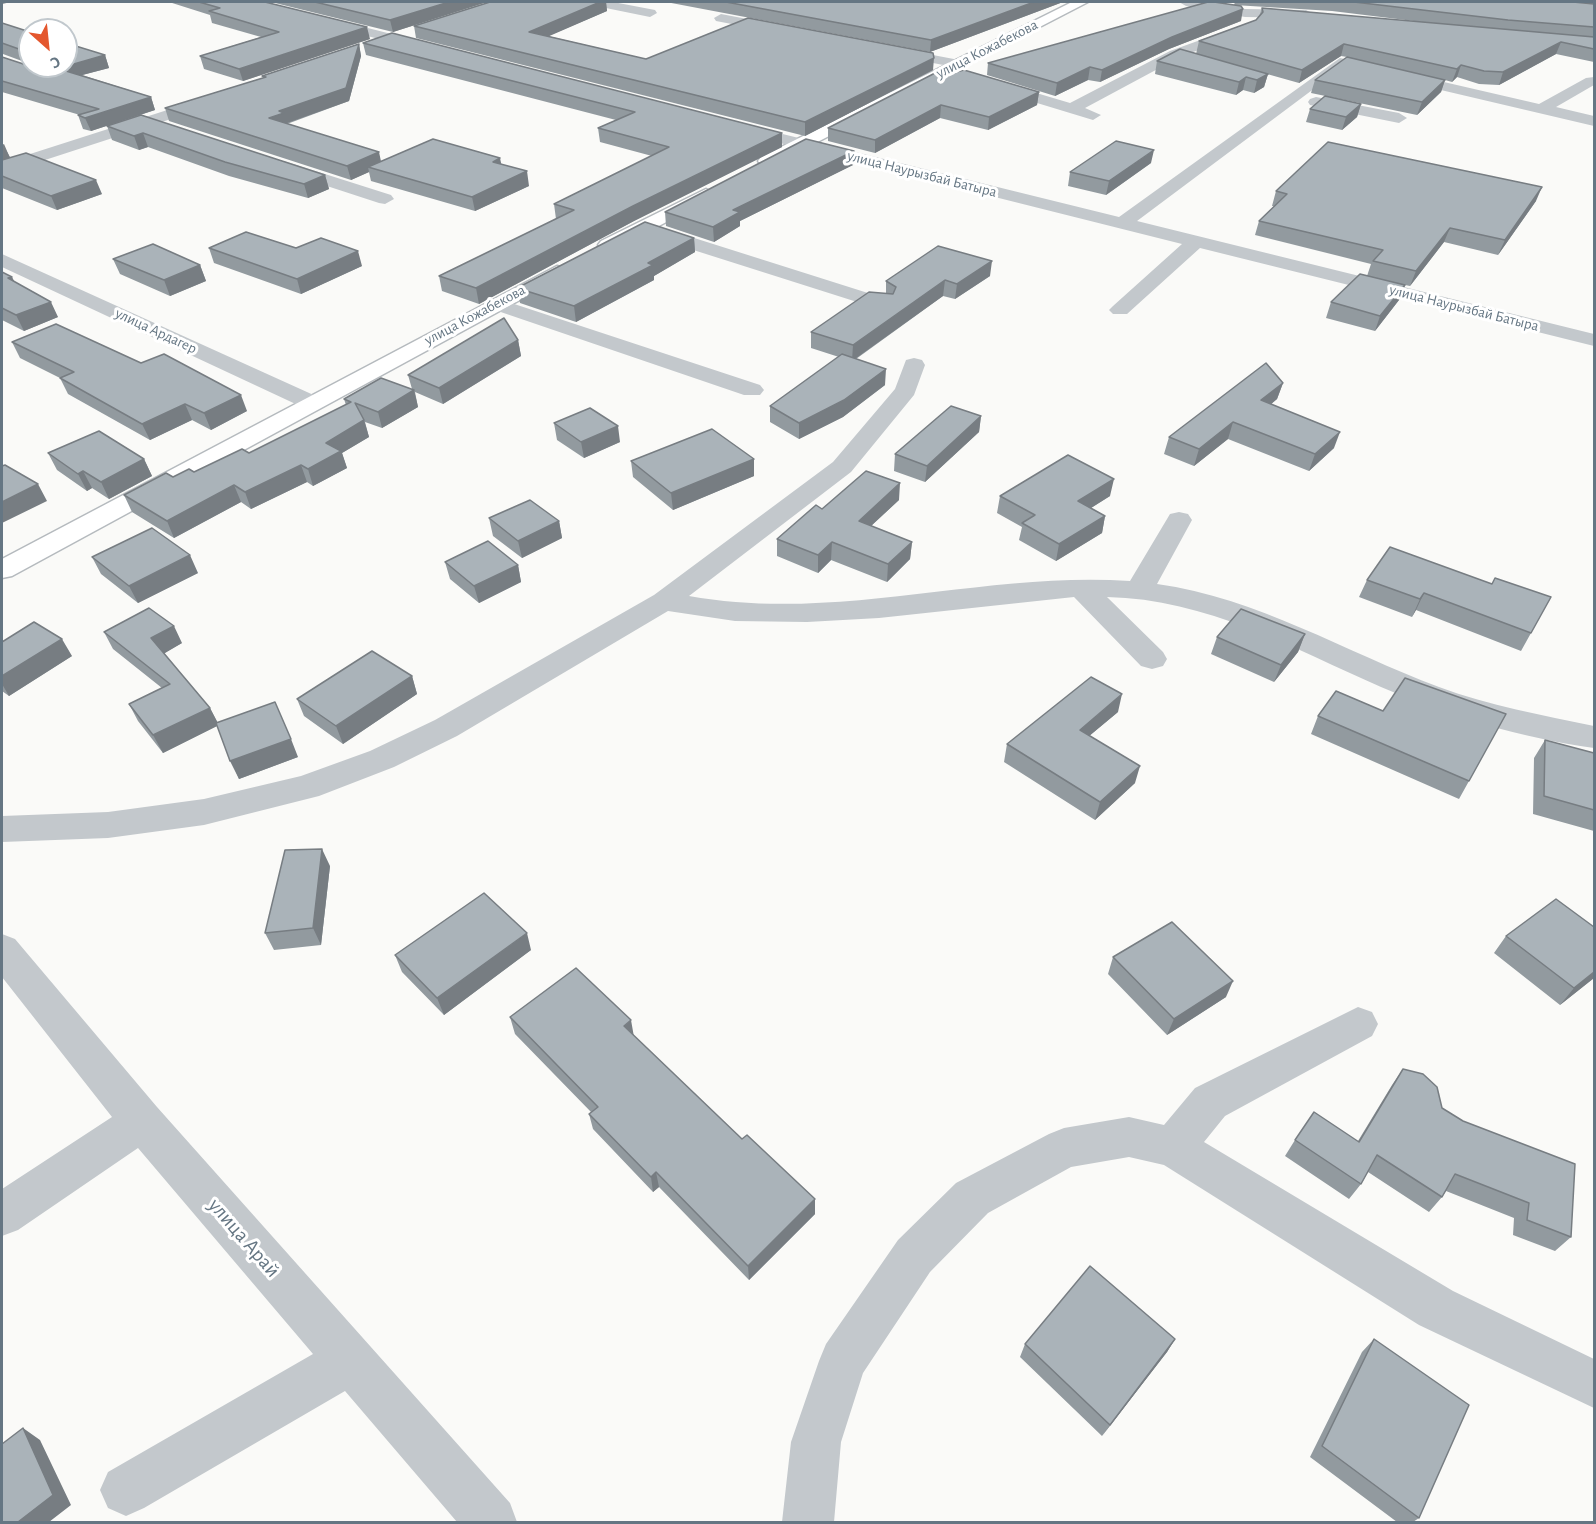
<!DOCTYPE html>
<meta charset="utf-8">
<style>
body{margin:0}
#map{position:relative;width:1596px;height:1524px;overflow:hidden;background:#fafaf8;font-family:"Alegreya Sans",sans-serif}
canvas{display:block}
.frame{position:absolute;inset:0;border:3px solid #657683;pointer-events:none}
.north{position:absolute;left:18px;top:18px;width:60px;height:60px;box-sizing:border-box;background:#fff;border:2px solid #c1c8cd;border-radius:50%;rotate:153deg;font-size:16px;font-weight:700;line-height:24px;text-align:center;color:#657683}
.north::after{content:'';display:block;margin:auto;width:21px;height:27px;background:#e4572e;clip-path:polygon(50% 0,100% 100%,50% 72%,0 100%)}
</style>
<div id="map">
<canvas width="1596" height="1524"></canvas>
<div class="frame"></div>
<div class="north">С</div>
</div>
<script>
const g = document.querySelector('canvas').getContext('2d');
g.lineJoin = 'round';
function stroke(path, color, width, dash) { g.strokeStyle = color; g.lineWidth = width; g.lineCap = dash ? 'butt' : 'round'; g.setLineDash(dash || []); g.stroke(path); }
function fillPath(path, color) { g.fillStyle = color; g.fill(path, 'evenodd'); }
function write(font, color, halo, rows, align = 'center') {
  g.font = font + ' "Alegreya Sans",sans-serif'; g.lineWidth = 6; g.setLineDash([]); g.textBaseline = 'middle'; g.strokeStyle = halo; g.fillStyle = color; for (const [text, x, y, turn = 0] of rows) {
    g.save(); g.translate(x, y); g.rotate((+turn || 0) * Math.PI / 180); g.textAlign = isNaN(turn) ? turn : align; if (halo) g.strokeText(text, 0, 0); g.fillText(text, 0, 0); g.restore();
  }
}
const minor = new Path2D(`
 M244,2H265L431,44L433,47L426,51L246,5Z
 M589,2H613L655,10L657,13L650,17L596,6Z
 M1179,2H1204L1245,9L1306,10L1313,14L1306,18L1245,17L1186,6Z
 M721,14L784,26L791,30L784,34L716,21L714,18Z
 M1239,26L1244,27V33L1180,57L1085,108L1101,115L1093,120L991,89L988,86L996,81L1070,103L1170,51Z
 M891,47L959,60L966,64L959,68L886,54L884,51Z
 M1340,58L1539,104L1586,78L1594,77V85L1556,107L1594,116V126L1343,67L1137,221L1594,334V346L1200,248L1127,314H1113L1109,310L1113,306L1182,244L732,131L730,128L738,123L1119,217Z
 M211,96L219,101L217,104L2,174V163Z
 M1316,97L1399,113L1407,118L1399,123L1310,105L1308,102L1310,99Z
 M284,161L391,195L394,199L385,204L379,203L278,170L275,166L278,162Z
 M650,224L890,300L893,304L890,308H876L643,234L640,230L643,226Z
 M2,254L318,397L322,402L318,407H302L2,267Z
 M496,298L760,385L764,390L760,395H744L489,308L486,304L489,300Z
 M914,358L922,360L925,365L914,395L851,472L689,596C837,623 983,571 1130,581L1170,514L1179,512L1188,514L1192,520L1157,584C1258,598 1345,652 1439,687C1490,706 1542,715 1594,726V748C1522,738 1448,716 1381,687C1292,648 1207,599 1107,597L1163,652L1167,659L1163,666L1152,669L1141,666L1074,597L879,618L807,622L735,621L668,611L457,736L394,767L319,796L204,825L108,838L2,842V816L108,812L204,799L301,776L370,751L435,720L654,595L833,462L895,389L906,360Z
 M2,934L15,939L157,1107L510,1503L517,1522H457L345,1391L144,1508L126,1516L108,1508L100,1490L108,1472L313,1354L138,1148L18,1230L2,1236V1189L112,1117L2,977Z
 M1358,1007L1372,1012L1378,1024L1372,1036L1225,1116L1204,1142L1453,1291L1594,1359V1408L1419,1325L1164,1165L1129,1157L1071,1167L988,1213L930,1272L863,1373L841,1442L834,1522H782L791,1442L819,1361L826,1344L898,1240L956,1183L1049,1134L1064,1128L1129,1117L1164,1125L1195,1088Z`);
const major = new Path2D(`
 M1072,2H1088L773,165H761L758,161L761,157Z
 M706,189L715,194L712,198L615,249H601L598,245L601,241Z
 M557,266L564,268L567,272L564,276L12,576L2,578V559Z`);
const wall = new Path2D(`
 M169,2H265L370,39L243,81L204,69L200,56L261,37L212,23L210,15Z
 M271,2H487L393,32Z
 M490,2H606L607,11L548,36L646,59L933,70L805,136L416,38L414,26Z
 M666,2H1063L930,52Z
 M1235,2H1594V62L1556,54L1499,85L1479,84L1457,77L1452,82L1445,80L1441,92L1417,115L1311,93L1315,80L1347,57L1341,56L1299,83L1196,54L1199,41L1256,20L1260,14L1262,8L1422,22L1332,11L1234,5Z
 M1241,21L1169,49L1100,82L1088,80L1055,96L987,75L988,63Z
 M2,23L30,32V64L3,54L2,55Z
 M66,43L105,55L109,68L82,75L151,97L155,110L91,131L83,129L78,115H80L2,92V57L57,75L60,74L37,66H66Z
 M363,43L782,133V147L634,221L479,304L442,291L439,276L556,219L554,204L652,156L600,142L598,128L616,120L366,55Z
 M359,44L361,56L349,101L287,124L381,161L501,164L529,186L475,211L371,181L369,172L351,180L169,121L165,108L263,78L262,76Z
 M1157,61L1268,74L1264,87L1254,93L1243,90L1236,95L1155,74Z
 M940,76L1039,92L1037,105L988,130L940,118L875,153L828,141V128Z
 M1361,104L1357,117L1342,130L1306,122L1310,109Z
 M141,115L325,175L329,189L308,198L229,176L148,147L139,150L112,140L107,126Z
 M2,143L10,157L102,194L57,210L2,188Z
 M854,151L853,165L740,221V226L714,242L666,226L665,212Z
 M1151,163L1106,195L1068,186L1070,172Z
 M1276,191L1536,201L1498,255L1444,242L1410,286L1405,285L1399,300L1375,331L1326,318L1331,302L1367,276L1371,264L1255,235L1259,221L1274,206H1272Z
 M694,238L695,252L654,276V280L576,322L520,303L517,288Z
 M209,248H296L362,266L301,294L214,263Z
 M113,259L200,265L206,281L170,296L120,274Z
 M2,272L15,283L58,317L24,331L2,320Z
 M990,276L955,299L943,296L856,359L885,385L843,417L799,439L770,422V406L839,357L811,348V332L886,293V281Z
 M518,340L521,356L443,404L415,392L418,407L382,428L365,422L369,437L342,453L347,468L313,486L307,482L251,509L241,502L174,538L132,512L124,495L173,477L194,472L249,453L346,405L344,399L412,389L408,375Z
 M12,342L141,363L247,411L211,430L192,420L150,440L68,394L60,378L20,358Z
 M1283,383L1277,399L1271,404L1334,448L1309,471L1228,439L1194,466L1164,454L1169,437Z
 M981,416L979,432L925,482L894,471L895,454Z
 M554,423L620,442L584,458L557,440Z
 M48,453L144,459L152,476L109,499L92,488L87,491L57,470Z
 M754,459V476L673,510L633,477L631,461Z
 M1000,496H1110L1091,508L1105,516L1102,533L1056,561L1019,540L1022,527L997,513Z
 M899,500L871,526L912,542L910,559L887,582L831,560L818,573L777,556V539L822,509Z
 M489,518L559,521L562,538L522,558L493,536Z
 M92,557L198,573L138,603L101,574Z
 M445,562L518,565L521,582L479,603L450,579Z
 M1367,580L1492,584L1551,597L1521,651L1416,610L1412,617L1359,597Z
 M104,632L182,643L164,653L210,708L217,722L298,757L239,779L217,726L163,753L138,721L129,704L162,688L113,649Z
 M1305,634L1298,652L1274,682L1211,654L1217,637Z
 M2,642L72,656L9,696L2,691Z
 M412,676L417,694L343,744L304,716L297,699Z
 M1118,712L1089,736L1135,783L1095,820L1004,762L1007,744Z
 M1318,716L1469,781L1459,799L1311,734Z
 M1545,740L1594,753V831L1533,814L1534,758Z
 M330,866L321,945L274,950L265,933Z
 M1594,927V978L1560,1005L1494,953L1506,936Z
 M531,950L444,1015L402,972L395,955Z
 M1113,957L1226,997L1167,1035L1108,974Z
 M510,1017L634,1036L742,1139L815,1199V1214L749,1280L659,1187L653,1192L593,1129L589,1114L591,1112L515,1034Z
 M1403,1069L1571,1237L1555,1251L1513,1235L1514,1218L1446,1191L1442,1197L1429,1212L1368,1172L1361,1184L1349,1199L1285,1156L1295,1140L1358,1141L1392,1085Z
 M1175,1339L1167,1352L1102,1436L1020,1357L1025,1344Z
 M1374,1339L1419,1518L1413,1522H1397L1310,1457L1362,1352Z`);
const shadedWall = new Path2D(`
 M2,2H11L2,4Z
 M449,2H487L393,32L390,20Z
 M600,2H606L607,11L531,44L529,32Z
 M1034,2H1063L930,52L931,40Z
 M1243,9L1241,21L1169,49L1100,82L1102,70L1172,37Z
 M367,27L370,39L243,81L239,69Z
 M1561,42L1556,54L1499,85L1503,72Z
 M359,44L361,56L349,101L287,123L288,126L269,118L279,111Z
 M1344,44L1341,56L1299,83L1302,70Z
 M105,55L109,68L71,78L67,66Z
 M934,58L933,70L805,136V122Z
 M1461,65L1457,77L1452,82L1457,69Z
 M1090,67L1088,80L1055,96L1057,83Z
 M1268,74L1264,87L1254,93L1257,80Z
 M1246,77L1243,90L1236,95L1239,82Z
 M1445,80L1441,92L1417,115L1422,102Z
 M1039,92L1037,105L988,130L989,117Z
 M151,97L155,110L91,131L85,118Z
 M1361,104L1357,117L1342,130L1346,117Z
 M941,105L940,118L875,153V140Z
 M143,133L148,147L139,150L134,136Z
 M782,133V147L634,221L479,304L476,288L633,206Z
 M4,144L10,158L2,161V145Z
 M1154,150L1151,163L1106,195L1109,181Z
 M854,151L853,165L740,221V226L714,242L713,227L733,210Z
 M379,152L382,166L368,167L369,172L351,180L347,166Z
 M500,158L503,172L493,162Z
 M527,171L529,186L475,211L472,197Z
 M325,175L329,189L308,198L304,184Z
 M96,180L102,194L57,210L51,196Z
 M1542,187L1536,201L1498,255L1505,240Z
 M1450,228L1444,242L1410,286L1416,271Z
 M694,238L695,252L654,276V280L576,322L574,306L648,263Z
 M358,251L362,266L301,294L297,279Z
 M992,261L990,276L955,299L957,284Z
 M200,265L206,281L170,296L164,280Z
 M12,277L20,292L8,278Z
 M945,280L943,296L852,361L853,345Z
 M1405,285L1399,300L1375,331L1380,316Z
 M51,302L58,317L24,331L16,315Z
 M518,340L521,356L443,404L439,388Z
 M886,369L885,385L843,417L799,439V423Z
 M1283,383L1277,399L1256,417L1261,400Z
 M414,390L418,407L382,428L378,412Z
 M241,395L247,411L211,430L204,413Z
 M185,404L192,420L150,440L142,424Z
 M981,416L979,432L925,482L927,466Z
 M364,420L369,437L342,453L347,468L313,486L308,469L326,443Z
 M1233,422L1228,439L1194,466L1199,449Z
 M618,426L620,442L584,458L581,442Z
 M1340,432L1334,448L1309,471L1315,454Z
 M144,459L152,476L109,499L101,482Z
 M754,459V476L673,510L671,493Z
 M301,465L307,482L251,509L245,492Z
 M83,471L92,488L87,491L78,474Z
 M1114,479L1110,496L1075,518L1078,501Z
 M900,483L899,500L858,538L859,521Z
 M38,484L47,501L2,523V502Z
 M234,485L241,502L174,538L167,521Z
 M1105,516L1102,533L1056,561L1059,544Z
 M559,521L562,538L522,558L518,541Z
 M832,542L831,560L818,573V555Z
 M912,542L910,559L887,582L888,564Z
 M190,555L198,573L138,603L129,586Z
 M518,565L521,582L479,603L474,586Z
 M1424,593L1416,610L1412,617L1420,599Z
 M174,626L182,643L160,656L151,638Z
 M1305,634L1298,652L1274,682L1281,665Z
 M62,639L72,656L9,696L2,684V676Z
 M412,676L417,694L343,744L336,726Z
 M1122,694L1118,712L1076,747L1080,730Z
 M210,708L219,725L163,753L153,735Z
 M291,739L298,757L239,779L230,761Z
 M1140,766L1135,783L1095,820L1100,802Z
 M322,849L330,866L321,945L313,928Z
 M527,933L531,950L444,1015L437,998Z
 M1594,972V978L1560,1005L1574,988Z
 M1233,981L1226,997L1167,1035L1174,1019Z
 M631,1020L634,1037L624,1026Z
 M656,1172L659,1187L653,1192L651,1177Z
 M815,1199V1214L749,1280L748,1266Z
 M1175,1339L1167,1352L1102,1436L1110,1425Z
 M23,1428L40,1440L71,1505L49,1522H18Z`);
const building = new Path2D(`
 M199,2H265L367,27L239,69L200,56L279,32L209,11L220,8Z
 M315,2H449L390,20Z
 M490,2H600L529,32L646,59L748,18L933,53L934,58L805,122L414,26Z
 M726,2H1034L931,40Z
 M1208,2H1214L1241,6L1243,9L1172,37L1102,70L1090,67L1057,83L988,63Z
 M1354,2H1573L1594,4V27L1508,20Z
 M1262,8L1594,37V49L1561,42L1503,72L1484,71L1461,65L1457,69L1344,44L1302,70L1199,41L1256,20L1263,12Z
 M2,23L30,32V53L2,43Z
 M392,33L782,133L633,206L476,288L439,276L574,210L554,204L669,147L598,128L635,112L363,43Z
 M66,43L105,55L67,66Z
 M359,44L346,88L279,111L284,113L269,118L379,152L347,166L165,108L266,77L262,76Z
 M1180,49L1268,74L1257,80L1246,77L1239,82L1157,61Z
 M2,57L57,75L66,71L151,97L85,118L78,115L99,109L2,81Z
 M1347,57L1445,80L1422,102L1315,80Z
 M964,70L1039,92L989,117L941,105L875,140L828,128L939,71L940,76Z
 M1325,96L1361,104L1346,117L1310,109Z
 M141,115L325,175L304,184L225,162L143,133L134,136L107,126Z
 M433,139L500,158L493,162L527,171L472,197L368,167Z
 M806,139L854,151L733,210L740,212L713,227L665,212Z
 M1116,141L1154,150L1109,181L1070,172Z
 M1328,142L1542,187L1505,240L1450,228L1416,271L1373,261L1383,250L1259,221L1287,194L1276,191Z
 M26,153L96,180L51,196L2,176V160Z
 M645,222L694,238L648,263L653,265L574,306L517,288Z
 M246,232L296,248L321,238L358,251L297,279L209,248Z
 M153,244L200,265L164,280L113,259Z
 M938,246L992,261L957,284L945,280L853,345L811,332L869,292L893,294L896,287L886,281Z
 M2,272L12,277L8,278L51,302L16,315L2,308Z
 M1360,274L1405,285L1380,316L1331,302Z
 M504,318L518,340L439,388L408,375Z
 M56,324L141,363L164,354L241,395L204,413L185,404L142,424L60,378L74,372L12,342Z
 M842,354L886,369L844,400L799,423L770,406Z
 M1266,363L1283,383L1261,400L1340,432L1315,454L1233,422L1199,449L1169,437Z
 M381,378L414,390L378,412L355,403L364,420L326,443L341,451L308,469L301,465L245,492L234,485L167,521L124,495L166,473L173,477L189,469L194,472L242,449L249,453L351,402L344,399Z
 M951,406L981,416L927,466L895,454Z
 M590,408L618,426L581,442L554,423Z
 M712,429L754,459L671,493L631,461Z
 M99,431L144,459L101,482L83,471L78,474L48,453Z
 M1068,455L1114,479L1078,501L1105,516L1059,544L1022,523L1035,515L1000,496Z
 M5,465L38,484L2,502V466Z
 M866,471L900,483L859,521L912,542L888,564L832,542L818,555L777,539L816,505L822,509Z
 M530,500L559,521L518,541L489,518Z
 M152,528L190,555L129,586L92,557Z
 M488,541L518,565L474,586L445,562Z
 M1390,547L1492,584L1495,578L1551,597L1531,633L1424,593L1420,599L1367,580Z
 M149,608L174,626L151,638L210,708L153,735L129,704L170,684L104,632Z
 M1241,609L1305,634L1281,665L1217,637Z
 M34,622L62,639L2,676V642Z
 M372,651L412,676L336,726L297,699Z
 M1091,677L1122,694L1080,730L1140,766L1100,802L1007,744Z
 M1405,678L1506,714L1469,781L1318,716L1336,691L1383,711Z
 M275,702L291,739L230,761L216,723Z
 M1545,740L1594,753V810L1544,796Z
 M322,849L313,928L265,933L285,850Z
 M484,893L527,933L437,998L395,955Z
 M1556,899L1594,927V972L1574,988L1506,936Z
 M1172,922L1233,981L1174,1019L1113,957Z
 M576,968L631,1020L624,1026L742,1139L747,1135L815,1199L748,1266L656,1172L651,1177L589,1114L598,1107L510,1017Z
 M1403,1069L1423,1074L1437,1087L1442,1108L1463,1121L1575,1164L1571,1237L1527,1220L1529,1203L1455,1174L1442,1197L1377,1155L1361,1184L1295,1140L1314,1112L1359,1142Z
 M1090,1266L1175,1339L1110,1425L1025,1344Z
 M1374,1339L1469,1405L1419,1518L1322,1446Z
 M23,1428L53,1495L18,1522H2V1444Z`);
const farStreetnames = [
 ["улица Кожабекова",987,49,-27],
 ["улица Наурызбай Батыра",922,174,14],
 ["улица Наурызбай Батыра",1464,308,14],
 ["улица Кожабекова",475,315,-28],
 ["улица Ардагер",156,331,25]
];
const nearStreetnames = [
 ["улица Арай",244,1238,49]
];
stroke(major, '#b5babe', 3);
fillPath(minor, '#c3c8cc');
fillPath(major, '#fff');
fillPath(wall, '#929a9f');
fillPath(shadedWall, '#777d82');
fillPath(building, '#aab3b9');
stroke(building, '#777d82', 1.5);
write('15px', '#657683', '#fff', farStreetnames);
write('21px', '#657683', '#fff', nearStreetnames);
</script>
